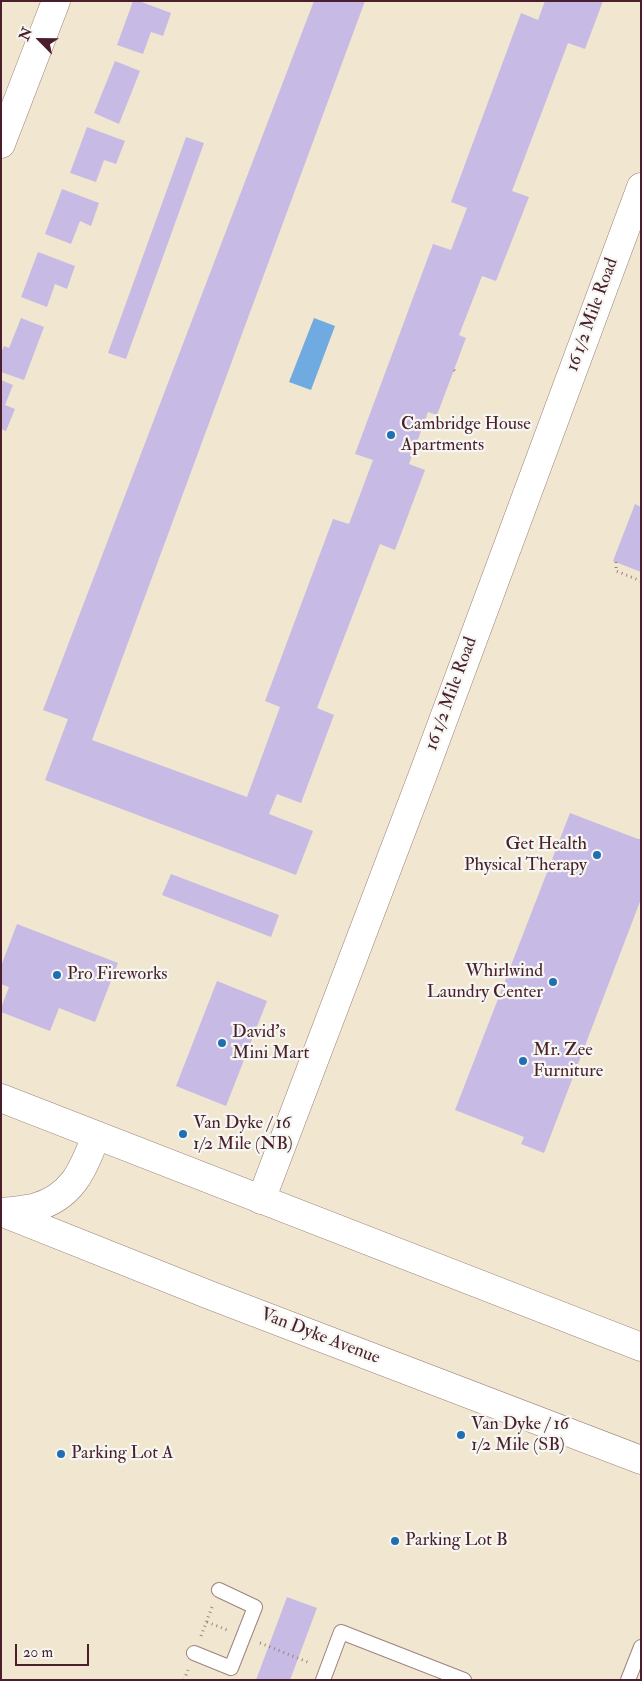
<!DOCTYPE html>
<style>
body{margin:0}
#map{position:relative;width:642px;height:1681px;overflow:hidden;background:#f1e6cf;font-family:"IM FELL Double Pica",serif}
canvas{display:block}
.frame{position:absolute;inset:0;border:2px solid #4a1f2b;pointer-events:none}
.north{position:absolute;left:15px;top:15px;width:50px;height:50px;-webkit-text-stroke:4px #f6f6f2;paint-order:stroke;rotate:293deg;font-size:14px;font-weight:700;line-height:20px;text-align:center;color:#4a1f2b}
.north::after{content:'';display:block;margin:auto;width:18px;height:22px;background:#4a1f2b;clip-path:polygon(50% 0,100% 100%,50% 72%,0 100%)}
.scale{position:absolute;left:15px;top:1644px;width:74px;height:22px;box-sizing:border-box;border:2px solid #4a1f2b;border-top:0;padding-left:6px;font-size:15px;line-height:18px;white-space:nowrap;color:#4a1f2b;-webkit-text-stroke:4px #f6f6f2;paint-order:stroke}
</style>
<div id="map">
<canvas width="642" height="1681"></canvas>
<div class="frame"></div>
<div class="north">N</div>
<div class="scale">20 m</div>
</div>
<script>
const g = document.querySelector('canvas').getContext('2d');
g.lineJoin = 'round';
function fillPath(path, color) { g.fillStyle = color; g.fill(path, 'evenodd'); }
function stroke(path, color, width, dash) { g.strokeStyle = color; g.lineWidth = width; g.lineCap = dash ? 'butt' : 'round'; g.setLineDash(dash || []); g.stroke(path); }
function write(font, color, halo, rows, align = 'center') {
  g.font = font + ' "IM FELL Double Pica",serif'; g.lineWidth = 4.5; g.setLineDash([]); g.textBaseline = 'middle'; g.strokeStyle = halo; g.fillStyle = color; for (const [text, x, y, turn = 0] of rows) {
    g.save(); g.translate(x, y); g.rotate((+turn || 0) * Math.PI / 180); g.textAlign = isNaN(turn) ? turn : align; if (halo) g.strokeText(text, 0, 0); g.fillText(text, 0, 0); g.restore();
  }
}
const water = new Path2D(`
 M314,318L335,326L311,390L289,382Z`);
const building = new Path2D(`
 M133,1H139L171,13L163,36L151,32L143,54L117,45Z
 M314,1H365L92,740L247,797L280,707L265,701L333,519L349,524L373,460L355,454L433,244L451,250L467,208L451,202L521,13L538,20L545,1H603L585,49L568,43L512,191L529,197L496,281L482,276L459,335L466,338L437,415L428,412L409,464L425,470L395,550L380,544L317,708L334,715L301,803L277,794L269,814L313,831L296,875L45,780L68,719L43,710Z
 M115,61L140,71L119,124L94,113Z
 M87,127L125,141L116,164L104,160L96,182L70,173Z
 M186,137L204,143L126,359L108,353Z
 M62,189L99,203L91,226L80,221L71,244L45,234Z
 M38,252L75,266L67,289L55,284L47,307L21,297Z
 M21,318L44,327L24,380L1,372V353L4,346L9,348Z
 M1,380L13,385L5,405L15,409L6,431L1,429Z
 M635,504L641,507V572L613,561Z
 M570,813L638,839H641V899L544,1153L521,1144L524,1137L455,1110Z
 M171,874L279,915L271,937L162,895Z
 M17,924L118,963L95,1022L59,1008L50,1031L1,1012V1008L9,987L1,984V966Z
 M217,981L267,1001L226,1106L176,1086Z
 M287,1597L317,1608L290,1680H256Z`);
const path = new Path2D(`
 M454,370L456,372
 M616,562V571L641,581
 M207,1622L227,1630
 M201,1636L212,1607
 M260,1643L310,1663
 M184,1680L188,1670`);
const service = new Path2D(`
 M194,1653L231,1668L255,1607L219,1590
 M323,1680L341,1632L464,1680
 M628,1680L641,1647`);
const minor = new Path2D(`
 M1,144L56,1`);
const tertiary = new Path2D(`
 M261,1200L422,777L641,187`);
const primary = new Path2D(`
 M1,1098L641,1347
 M1,1212L212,1296L641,1460
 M2,1212C12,1211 23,1210 33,1208C72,1198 83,1170 96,1136`);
const markers = [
 [391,435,5,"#1f6fb2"],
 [597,855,5,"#1f6fb2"],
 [57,975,5,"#1f6fb2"],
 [553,982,5,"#1f6fb2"],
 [222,1043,5,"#1f6fb2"],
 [523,1061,5,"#1f6fb2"],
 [183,1134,5,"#1f6fb2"],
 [461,1435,5,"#1f6fb2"],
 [61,1454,5,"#1f6fb2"],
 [395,1541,5,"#1f6fb2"]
];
const streetNames = [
 ["16 1/2 Mile Road",593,315,-70],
 ["16 1/2 Mile Road",452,694,-70],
 ["Van Dyke Avenue",320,1337,21]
];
const poiNames = [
 ["Cambridge House",401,425],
 ["Apartments",401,446],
 ["Get Health",587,845,"right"],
 ["Physical Therapy",587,866,"right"],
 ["Whirlwind",543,972,"right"],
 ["Laundry Center",543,993,"right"],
 ["Pro Fireworks",67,975],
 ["David's",232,1033],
 ["Mini Mart",232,1054],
 ["Mr. Zee",533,1051],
 ["Furniture",533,1072],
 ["Van Dyke / 16",193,1124],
 ["1/2 Mile (NB)",193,1145],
 ["Van Dyke / 16",471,1425],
 ["1/2 Mile (SB)",471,1446],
 ["Parking Lot A",71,1454],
 ["Parking Lot B",405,1541]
];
fillPath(water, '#6faae0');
fillPath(building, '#c7bbe6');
stroke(service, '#9e827d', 16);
stroke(minor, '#9e827d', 29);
stroke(tertiary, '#9e827d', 29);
stroke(primary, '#9e827d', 29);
stroke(path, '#9e827d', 3, [1, 4]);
stroke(service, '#fff', 14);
stroke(minor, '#fff', 28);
stroke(tertiary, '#fff', 28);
stroke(primary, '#fff', 28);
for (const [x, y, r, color] of markers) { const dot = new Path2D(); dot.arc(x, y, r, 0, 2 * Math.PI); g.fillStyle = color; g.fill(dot); stroke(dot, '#f6f6f2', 2); }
write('18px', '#4a1f2b', '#f6f6f2', streetNames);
write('18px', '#4a1f2b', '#f6f6f2', poiNames, 'left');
</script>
